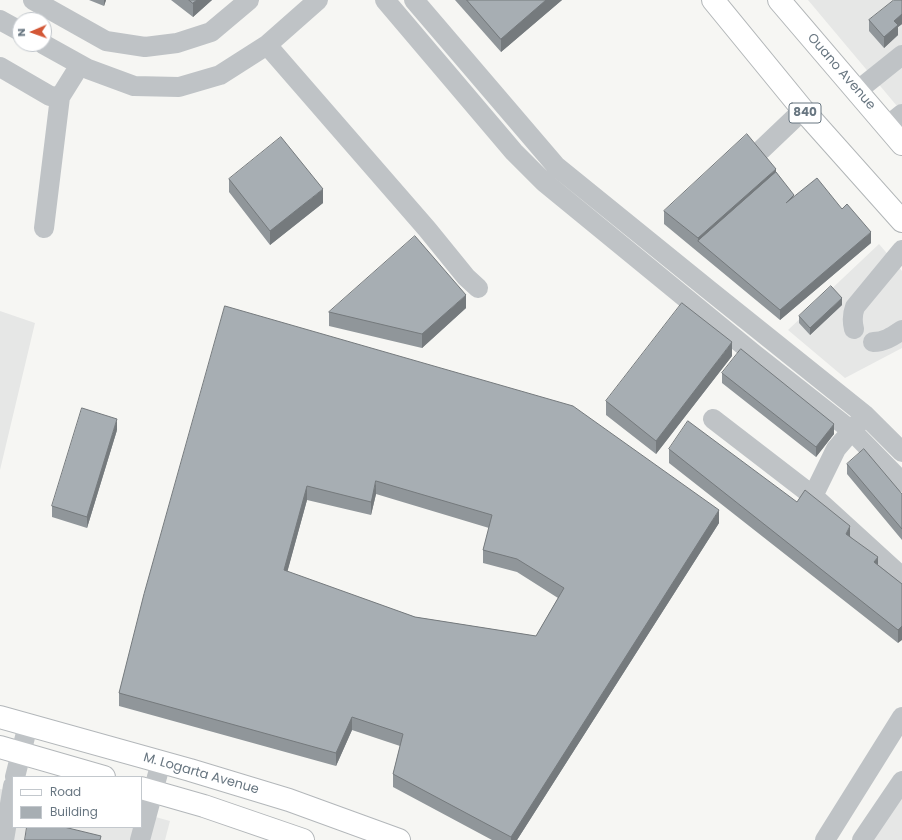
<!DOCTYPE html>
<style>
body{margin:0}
#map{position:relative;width:902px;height:840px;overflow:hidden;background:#f6f6f3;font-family:Poppins,sans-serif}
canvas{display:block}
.legend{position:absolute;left:12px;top:776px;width:130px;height:52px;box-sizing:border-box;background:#fff;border:1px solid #c3c8cd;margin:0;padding:5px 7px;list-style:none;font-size:12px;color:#687681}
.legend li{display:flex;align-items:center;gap:8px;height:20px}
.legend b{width:20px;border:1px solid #c3c8cd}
.north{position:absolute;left:12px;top:12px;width:40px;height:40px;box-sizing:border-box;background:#fff;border:1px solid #c3c8cd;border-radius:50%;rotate:268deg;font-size:11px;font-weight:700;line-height:16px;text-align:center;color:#687681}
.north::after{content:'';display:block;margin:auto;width:14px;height:18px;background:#d35736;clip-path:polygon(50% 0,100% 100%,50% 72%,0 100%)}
</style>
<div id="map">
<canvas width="902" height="840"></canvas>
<ul class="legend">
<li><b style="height:5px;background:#fff"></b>Road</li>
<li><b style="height:11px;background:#a7aeb3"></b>Building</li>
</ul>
<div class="north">N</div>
</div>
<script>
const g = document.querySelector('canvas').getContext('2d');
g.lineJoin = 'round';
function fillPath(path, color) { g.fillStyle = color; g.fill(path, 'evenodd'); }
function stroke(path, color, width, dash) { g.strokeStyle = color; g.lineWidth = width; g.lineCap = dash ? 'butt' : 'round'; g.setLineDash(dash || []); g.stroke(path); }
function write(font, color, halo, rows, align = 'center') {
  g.font = font + ' Poppins,sans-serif'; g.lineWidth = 4; g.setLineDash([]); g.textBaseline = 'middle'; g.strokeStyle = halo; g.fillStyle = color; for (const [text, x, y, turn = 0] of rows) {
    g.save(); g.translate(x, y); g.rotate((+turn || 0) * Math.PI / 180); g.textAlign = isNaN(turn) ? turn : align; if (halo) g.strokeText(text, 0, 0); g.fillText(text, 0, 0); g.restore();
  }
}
const built = new Path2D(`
 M808,0H902V112Z
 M879,244L902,271V348L845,378L788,330Z
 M0,311L35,323L0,470Z
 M0,789L13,792V827H141V813L170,821L165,840H0Z
 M902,795V840H870Z`);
const minor = new Path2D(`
 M33,0L106,41L145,47L177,43L211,32L249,0
 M385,0L514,152L544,182L754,354L852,431L902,482
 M414,0L556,166L709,290L865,415L902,452
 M0,20L20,31
 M43,44L88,69L134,86L179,87L220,75L267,45L318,0
 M267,45L427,229L466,277L478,288
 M0,67L50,96L60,97L80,65
 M857,91L902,55
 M887,126L902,114
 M761,150L803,110
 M44,228L60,97
 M854,329C852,321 852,315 855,307L902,250
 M873,342C885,342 893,336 902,330
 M713,419L813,496L902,577
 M813,496L836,449L860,421
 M15,777L28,725
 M4,840L13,786
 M140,840L161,762
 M825,840L902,717
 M862,840L902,781`);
const major = new Path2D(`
 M0,717L190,770L289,800L399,840
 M0,747L104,777
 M141,788L204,806L303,840`);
const highway = new Path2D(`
 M713,0L803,110L902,221
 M779,0L902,144`);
const wall = new Path2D(`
 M89,0H106L104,6Z
 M171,0H212L193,17Z
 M455,0H562L501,52Z
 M902,0V24L898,27V35L884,48L869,31V20Z
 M776,172L794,197L842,209L871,243L780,320L664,224V211Z
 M229,179L323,203L270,245L229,192Z
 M842,305L810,335L799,323V316Z
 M225,306L719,523L517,840H492L393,787V774L400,746L352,730L336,766L119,706V693ZM376,494L489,528L483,550V563L517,572L558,598L536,636L415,617L287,572L307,500L371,515Z
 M466,308L422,348L329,326V312Z
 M732,356L656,454L606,415V401Z
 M722,373L834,434L816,457L722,383Z
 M117,430L87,528L52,517V506Z
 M669,449L797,502L850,536L878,565L902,584L898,643L669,463Z
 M847,464L902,494V540L847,474Z`);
const shadedWall = new Path2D(`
 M104,0H106L104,6Z
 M197,0H212L193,17V3Z
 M546,0H562L501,52V39Z
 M902,14V24L898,27V35L884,48V37L894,21Z
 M776,169V183L698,241V238Z
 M323,189V203L270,245V231Z
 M871,232V243L780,320V310Z
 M466,295V308L422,348V334Z
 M842,298V305L810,335V328Z
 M732,342V356L656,454V441Z
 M117,419V430L87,528V517Z
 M834,424V434L816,457V447Z
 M376,481V494L371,515V502Z
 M307,486V500L284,584V570Z
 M719,510V523L517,840H511V837Z
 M850,526V540L846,534Z
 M878,557V570L874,562Z
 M902,626V640L898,643V630Z
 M352,717V730L336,766V753Z`);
const building = new Path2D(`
 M189,0H197L193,3Z
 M467,0H546L501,39Z
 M894,0H902V14L894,21L898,25L884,37L869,20Z
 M747,134L776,169L698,238L664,211Z
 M281,137L323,189L270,231L229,179Z
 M776,172L794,195L786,203L817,178L842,209L847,204L871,232L780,310L698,241Z
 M415,236L466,295L422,334L329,312Z
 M831,286L842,298L810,328L799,316Z
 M682,303L732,342L656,441L606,401Z
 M225,306L573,406L719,510L511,837L393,774L403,734L352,717L336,753L119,693L144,594ZM376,481L492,515L483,550L517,559L564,588L536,636L415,617L284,570L307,486L371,502Z
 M741,349L834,424L816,447L722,373Z
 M82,408L117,419L87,517L52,506Z
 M688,421L797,502L805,490L850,526L846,534L878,557L874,562L902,584V626L898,630L669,449Z
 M864,449L902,494V529L847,464Z
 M27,827H64L101,836L100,840H25Z`);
const shields = [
 [805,113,32]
];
const shieldNames = [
 ["840",805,113]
];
const streetNames = [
 ["Ouano Avenue",841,72,49],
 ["M. Logarta Avenue",201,774,16]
];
fillPath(built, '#e6e7e6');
stroke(major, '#b3b7ba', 24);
stroke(highway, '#b2b6b8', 24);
stroke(minor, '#bfc3c6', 20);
stroke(major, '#fff', 22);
stroke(highway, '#fff', 22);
fillPath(wall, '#90969a');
fillPath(shadedWall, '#757a7d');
fillPath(building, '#a7aeb3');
stroke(building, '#757a7d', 1);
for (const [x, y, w] of shields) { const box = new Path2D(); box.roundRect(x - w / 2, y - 10, w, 20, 3); g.fillStyle = '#fff'; g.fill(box); stroke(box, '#687681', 1); }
write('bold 12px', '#687681', null, shieldNames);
write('13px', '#687681', '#fff', streetNames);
</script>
